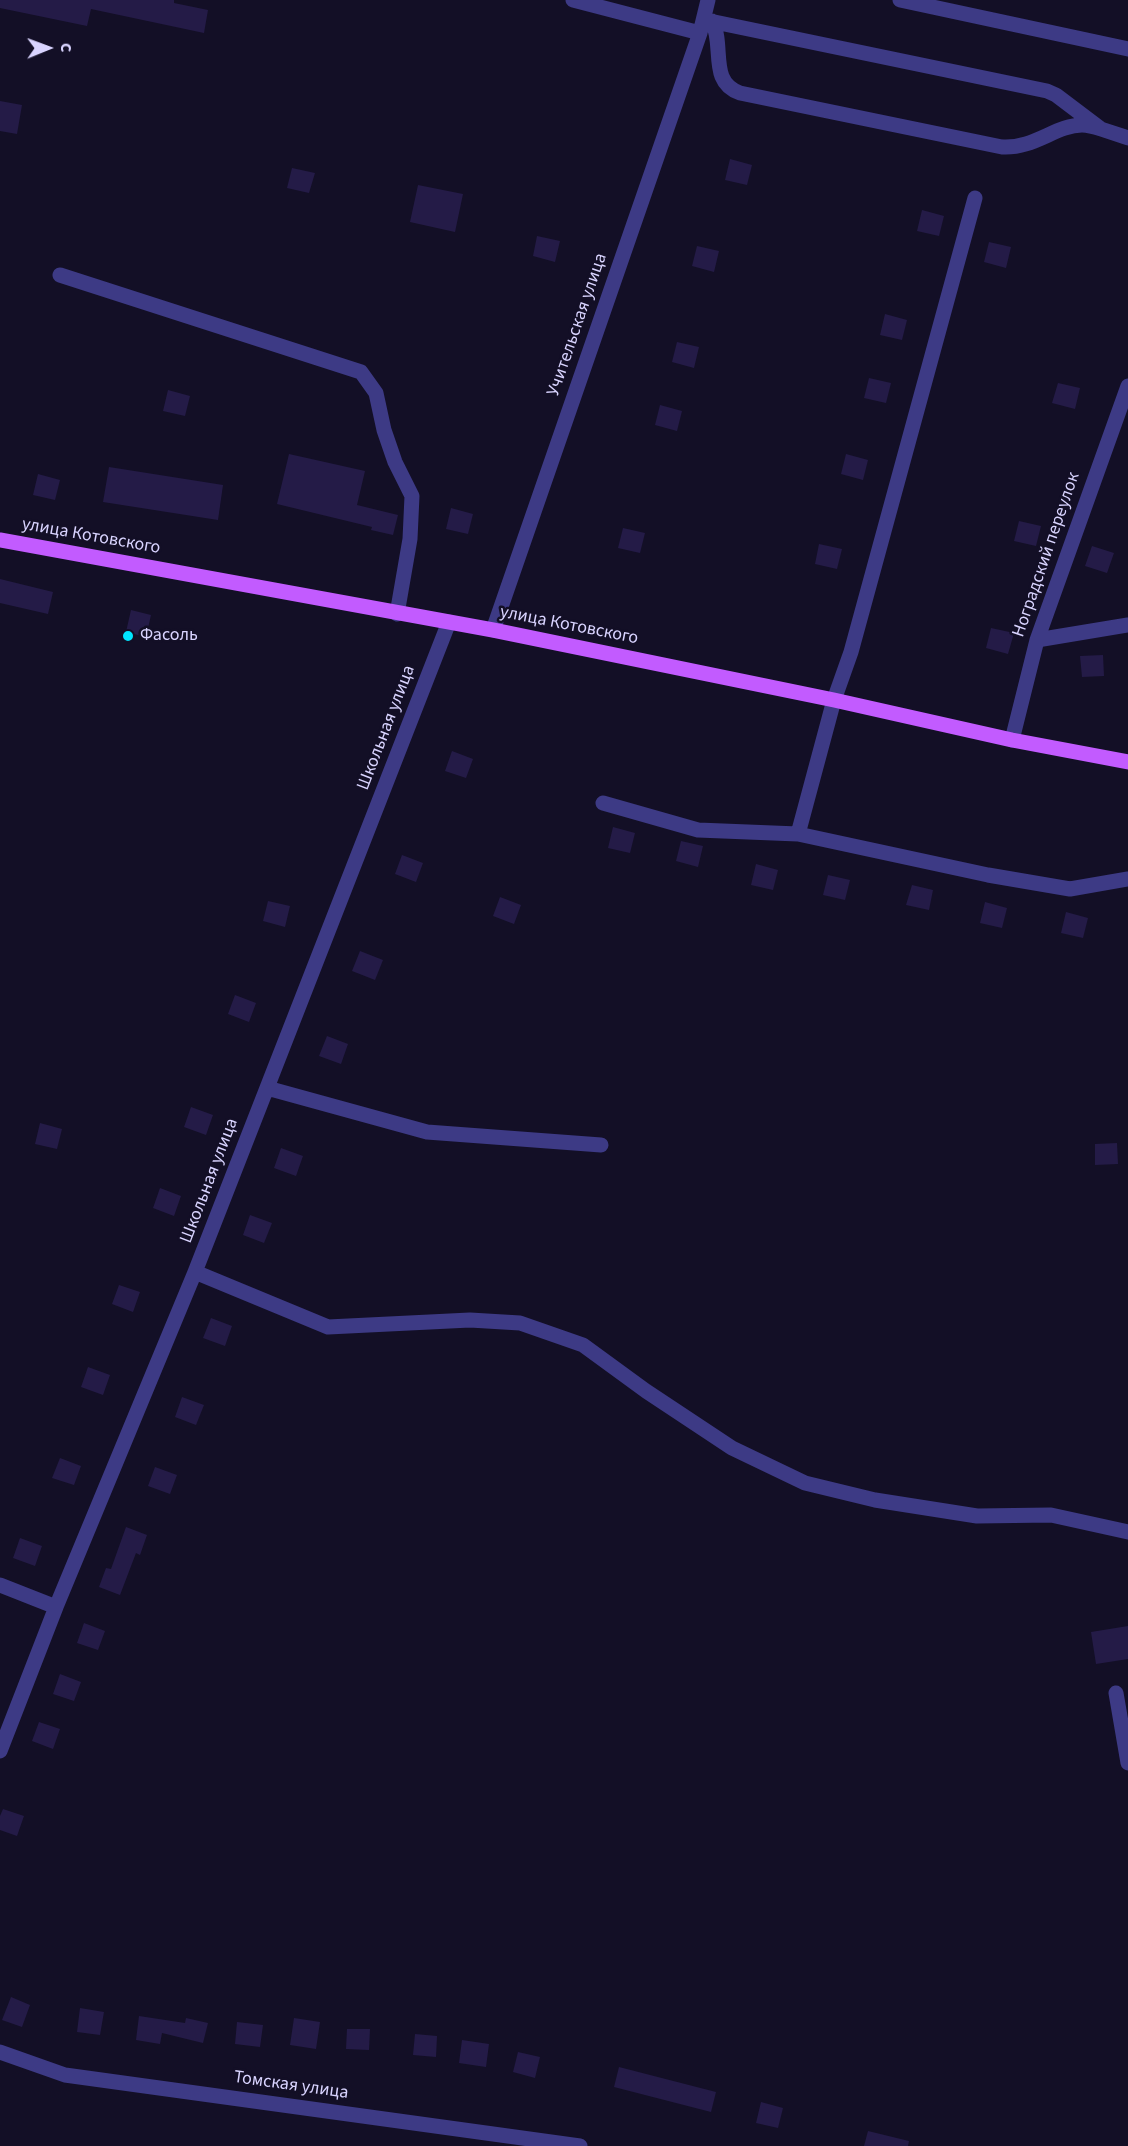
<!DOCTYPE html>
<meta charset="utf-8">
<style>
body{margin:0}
#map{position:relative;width:1128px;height:2146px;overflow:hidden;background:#130f26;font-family:"Source Sans 3",sans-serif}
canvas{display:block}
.north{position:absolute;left:18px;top:18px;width:60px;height:60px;-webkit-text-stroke:4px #130f26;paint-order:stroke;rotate:89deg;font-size:16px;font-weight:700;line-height:24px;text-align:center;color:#d9d4ff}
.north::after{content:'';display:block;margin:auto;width:21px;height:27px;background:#d9d4ff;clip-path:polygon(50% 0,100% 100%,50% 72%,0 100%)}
</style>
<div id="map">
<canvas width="1128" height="2146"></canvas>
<div class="north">С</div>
</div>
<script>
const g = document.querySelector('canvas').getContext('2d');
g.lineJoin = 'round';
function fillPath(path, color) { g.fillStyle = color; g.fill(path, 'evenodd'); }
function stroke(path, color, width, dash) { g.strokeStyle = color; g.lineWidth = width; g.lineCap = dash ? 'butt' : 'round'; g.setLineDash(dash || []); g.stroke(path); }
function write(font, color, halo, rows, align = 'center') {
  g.font = font + ' "Source Sans 3",sans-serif'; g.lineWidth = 5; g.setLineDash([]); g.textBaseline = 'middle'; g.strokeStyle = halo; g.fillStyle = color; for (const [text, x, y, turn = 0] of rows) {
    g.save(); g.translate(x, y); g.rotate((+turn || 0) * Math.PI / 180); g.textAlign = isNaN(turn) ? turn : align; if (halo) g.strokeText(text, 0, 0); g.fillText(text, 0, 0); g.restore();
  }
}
const building = new Path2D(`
 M0,0H174V3L208,10L204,33L91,9L87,26L0,8Z
 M0,101L22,105L17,134L0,131Z
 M730,159L752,165L747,185L725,180Z
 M292,168L315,173L309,193L287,188Z
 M418,185L463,194L455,232L410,222Z
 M922,210L944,216L939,236L917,231Z
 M537,236L560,241L555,262L533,256Z
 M989,242L1011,247L1006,268L984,262Z
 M697,246L719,251L714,272L692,266Z
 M885,314L907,320L902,340L880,335Z
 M677,342L699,347L694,368L672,362Z
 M869,378L891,383L886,403L864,398Z
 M1058,383L1080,388L1075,409L1052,403Z
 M168,390L190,396L185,416L163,411Z
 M660,405L682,411L677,431L655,425Z
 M289,454L365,471L357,505L398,515L393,535L371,530L372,527L277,504Z
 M846,454L868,460L863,480L841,474Z
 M109,467L223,485L218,520L103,502Z
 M38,474L60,480L55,500L33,495Z
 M451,508L473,514L468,534L446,529Z
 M1019,521L1041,526L1036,546L1014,541Z
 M623,528L645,533L640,553L618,548Z
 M819,544L842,549L837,569L815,564Z
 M1092,546L1114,553L1107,573L1085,566Z
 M0,579L53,592L48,614L0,603Z
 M131,610L151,615L146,637L126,632Z
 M991,628L1014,633L1008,654L986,648Z
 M1103,655L1104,676L1082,677L1080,656Z
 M452,751L473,759L466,778L445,771Z
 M613,827L635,833L630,853L608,848Z
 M681,841L703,846L698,867L676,861Z
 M402,855L423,863L416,882L395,874Z
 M756,864L778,870L773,890L751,885Z
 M828,875L850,880L845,900L823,895Z
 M912,885L933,890L929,910L906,905Z
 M500,897L521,905L514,924L493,916Z
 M268,901L290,906L285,927L263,921Z
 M985,902L1007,908L1002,928L980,923Z
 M1066,912L1088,918L1083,938L1061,933Z
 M360,951L383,960L375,980L352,971Z
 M235,995L256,1003L249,1022L228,1014Z
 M327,1036L348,1044L341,1064L319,1056Z
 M191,1107L213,1115L206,1135L184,1127Z
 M40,1123L62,1129L57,1149L35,1144Z
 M1117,1143L1118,1164L1095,1165V1144Z
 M281,1148L303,1156L296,1176L274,1168Z
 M160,1188L181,1196L174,1216L153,1208Z
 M250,1215L272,1223L264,1243L243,1235Z
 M119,1285L140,1292L133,1312L112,1304Z
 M211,1318L232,1326L225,1346L203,1338Z
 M88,1367L110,1375L103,1395L81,1387Z
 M182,1397L204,1405L196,1425L175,1417Z
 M60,1458L81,1466L74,1485L52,1478Z
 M155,1467L177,1475L170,1494L148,1486Z
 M126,1527L147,1535L140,1555L136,1553L120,1595L99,1587L106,1568L111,1569Z
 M20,1538L42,1546L35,1566L13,1558Z
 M84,1623L105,1631L98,1650L77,1643Z
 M1128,1626V1659L1096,1664L1091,1632Z
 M60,1674L81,1682L74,1701L53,1694Z
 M39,1722L60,1729L53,1749L32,1741Z
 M3,1809L24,1816L17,1836L0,1830V1816Z
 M11,1997L30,2005L22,2027L2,2020Z
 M80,2008L104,2012L100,2035L77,2032Z
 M139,2016L185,2023L186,2018L208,2023L203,2043L162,2033L160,2044L136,2040Z
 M294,2018L320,2022L316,2049L290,2045Z
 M237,2022L263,2025L260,2047L235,2044Z
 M347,2029H370L369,2050L346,2049Z
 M415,2034L437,2036L436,2057L413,2055Z
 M462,2040L489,2044L486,2067L459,2063Z
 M518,2052L540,2057L535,2078L513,2072Z
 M619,2067L716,2092L711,2112L614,2087Z
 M761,2102L783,2108L778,2128L756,2123Z
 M868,2131L909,2141L908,2146H864Z`);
const minor = new Path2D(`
 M573,0L700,33
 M900,0L1128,49
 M705,20L1047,91L1056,95L1101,129L1128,138
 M712,21C725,46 708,82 740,93L1002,147C1034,149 1056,125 1082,125C1089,125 1095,127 1101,129
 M60,275L361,372L376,393L384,430L395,462L412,496L410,539L397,614
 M493,630L700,33L708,0
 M1037,640L1128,625
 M1012,740L1037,640L1128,386
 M603,803L698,830L798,834L988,875L1070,889L1128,879
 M798,834L834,700L851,652L975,198
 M267,1088L427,1132L601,1145
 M195,1272L328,1327L470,1320L520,1323L583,1345L646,1391L732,1448L805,1483L875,1500L977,1516L1051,1515L1128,1532
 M0,1585L56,1607
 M1116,1693L1128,1763
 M0,1751L56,1607L195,1272L449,622
 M0,2052L65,2075L580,2146`);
const major = new Path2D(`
 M0,540L493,630L834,700L1012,740L1128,762`);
const markers = [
 [128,636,6,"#00e5ff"]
];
const streetNames = [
 ["Учительская улица",578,325,-71],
 ["улица Котовского",91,537,10],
 ["Ноградский переулок",1047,555,-71],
 ["улица Котовского",569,626,11],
 ["Школьная улица",387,728,-69],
 ["Школьная улица",210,1181,-69],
 ["Томская улица",291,2086,8]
];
const poiNames = [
 ["Фасоль",140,636]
];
fillPath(building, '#241b47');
stroke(minor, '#3d3a85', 15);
stroke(major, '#c25bff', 15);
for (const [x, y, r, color] of markers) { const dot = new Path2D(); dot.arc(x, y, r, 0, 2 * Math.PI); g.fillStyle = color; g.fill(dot); stroke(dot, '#130f26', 2); }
write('18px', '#d9d4ff', '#130f26', streetNames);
write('18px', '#d9d4ff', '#130f26', poiNames, 'left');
</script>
